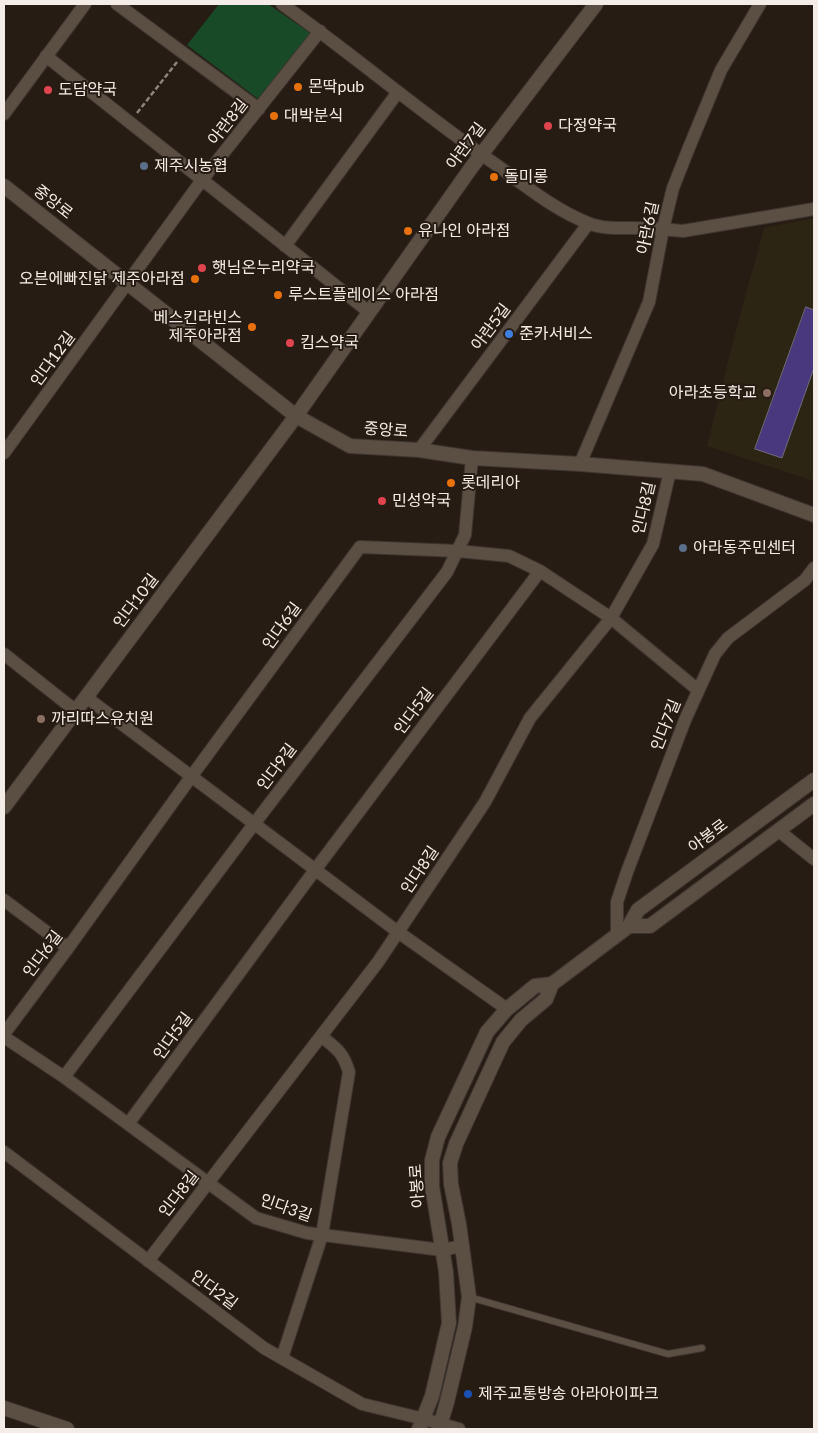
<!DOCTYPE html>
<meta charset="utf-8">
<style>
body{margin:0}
#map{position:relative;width:818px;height:1433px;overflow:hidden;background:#271c13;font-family:Lato,sans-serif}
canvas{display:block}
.frame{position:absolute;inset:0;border:5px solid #f4ede7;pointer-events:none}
</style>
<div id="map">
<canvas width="818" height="1433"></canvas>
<div class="frame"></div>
</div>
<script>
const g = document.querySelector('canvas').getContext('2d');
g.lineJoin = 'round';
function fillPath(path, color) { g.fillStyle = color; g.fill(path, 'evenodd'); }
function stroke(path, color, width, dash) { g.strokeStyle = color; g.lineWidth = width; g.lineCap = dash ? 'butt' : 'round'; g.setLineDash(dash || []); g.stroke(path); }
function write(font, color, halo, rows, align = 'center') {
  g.font = font + ' Lato,"Noto Sans KR",sans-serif'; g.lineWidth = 4; g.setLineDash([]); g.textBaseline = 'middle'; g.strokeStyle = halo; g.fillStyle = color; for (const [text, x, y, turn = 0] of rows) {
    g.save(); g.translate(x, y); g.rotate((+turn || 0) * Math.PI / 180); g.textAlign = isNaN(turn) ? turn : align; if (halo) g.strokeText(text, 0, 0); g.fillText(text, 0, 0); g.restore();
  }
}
const education = new Path2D(`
 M814,218V481L707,446L733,341L764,228Z`);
const green = new Path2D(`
 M219,4H268L316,37L261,101L187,45Z`);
const building = new Path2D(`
 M806,307L814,310V368L782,458L755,449Z`);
const path = new Path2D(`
 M137,113L177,62`);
const service = new Path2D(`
 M469,1297L668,1354L702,1348`);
const minor = new Path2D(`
 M117,4L259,109
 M282,4C355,56 424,115 498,166C527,187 555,210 588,223C602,229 618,228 633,228C650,228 666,229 683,231L814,209
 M46,56L369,312
 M4,114L85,4
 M285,246L398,92
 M419,450L588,224
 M4,453L202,180L320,31
 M580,464L649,302L663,229L673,188L688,150L721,70L760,4
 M4,654L76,711
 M86,697L398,932L507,1009
 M779,831L814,859
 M4,900L68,948
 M617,935V902L627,872L685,720L715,654L728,638L805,580L814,568
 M4,1034L68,948L191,777L360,547L458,551L509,556L540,571L611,618L698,690
 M4,1037L64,1077L256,1218L307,1233L442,1250L462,1246
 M64,1077L254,824L447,572L465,535L472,458
 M128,1124L315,870L540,571
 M4,1152L264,1348L362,1404L424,1419L459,1429
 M148,1261L378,962L485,802L530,718L611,618L653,544L670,471
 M282,1358L322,1235L349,1072C343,1052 337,1049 321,1036`);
const tertiary = new Path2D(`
 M4,807L296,416L471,168L596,4
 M4,1408L67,1429`);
const secondary = new Path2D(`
 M4,186L296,416L350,446L419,450L472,458L580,464L703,474L814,515
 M629,926H650L814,804
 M419,1429L432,1396L449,1323L446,1272L432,1186V1160L438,1137L487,1032L507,1009L535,986L552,984L629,926L638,910L814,780
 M439,1429L447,1402L465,1327L469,1297L459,1224L451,1184L450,1163L456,1144L503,1042L521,1020L546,999L552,984`);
const markers = [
 [298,87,5,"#e8710a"],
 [48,90,5,"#e0444e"],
 [274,116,5,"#e8710a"],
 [548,126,5,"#e0444e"],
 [144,166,5,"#5c6f8a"],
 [494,177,5,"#e8710a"],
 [408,231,5,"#e8710a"],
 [202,268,5,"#e0444e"],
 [195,279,5,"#e8710a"],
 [278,295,5,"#e8710a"],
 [252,327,5,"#e8710a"],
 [509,334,5,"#3f7fe0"],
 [290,343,5,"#e0444e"],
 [767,393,5,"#8d6e63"],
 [451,483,5,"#e8710a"],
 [382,501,5,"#e0444e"],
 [683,548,5,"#5c6f8a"],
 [41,719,5,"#8d6e63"],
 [468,1394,5,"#1a4fb4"]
];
const poiNames = [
 ["몬딱pub",308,87],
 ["도담약국",58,90],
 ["대박분식",284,116],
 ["다정약국",558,126],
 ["제주시농협",154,166],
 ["돌미롱",504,177],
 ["유나인 아라점",418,231],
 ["햇님온누리약국",212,268],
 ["오븐에빠진닭 제주아라점",185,279,"right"],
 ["루스트플레이스 아라점",288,295],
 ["베스킨라빈스",242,318,"right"],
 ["제주아라점",242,336,"right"],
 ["준카서비스",519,334],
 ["킴스약국",300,343],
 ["아라초등학교",757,393,"right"],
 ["롯데리아",461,483],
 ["민성약국",392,501],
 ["아라동주민센터",693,548],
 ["까리따스유치원",51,719],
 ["제주교통방송 아라아이파크",478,1394]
];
const streetNames = [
 ["아란8길",228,122,-52],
 ["아란7길",466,146,-53],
 ["중앙로",53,202,38],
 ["아란6길",648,228,-78],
 ["아란5길",491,327,-53],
 ["인다12길",53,359,-54],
 ["중앙로",386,430,4],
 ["인다8길",644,508,-77],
 ["인다10길",136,601,-53],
 ["인다6길",282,626,-54],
 ["인다5길",414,711,-53],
 ["인다7길",666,725,-68],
 ["인다9길",277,767,-53],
 ["아봉로",708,836,-37],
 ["인다8길",420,870,-56],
 ["인다6길",43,954,-53],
 ["인다5길",173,1036,-54],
 ["아봉로",417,1186,-94],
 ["인다8길",179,1194,-52],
 ["인다3길",286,1208,19],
 ["인다2길",214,1290,37]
];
fillPath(education, '#2c2514');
fillPath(green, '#194a28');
fillPath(building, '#49387e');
stroke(building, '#6e6c7b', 1);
stroke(service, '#3d3530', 8);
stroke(minor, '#3d3530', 14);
stroke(tertiary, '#3d3530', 16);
stroke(secondary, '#3d3530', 16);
stroke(path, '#8d847d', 2.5, [5, 2.5]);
stroke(service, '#5b4f44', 6);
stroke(minor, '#5b4f44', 12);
stroke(tertiary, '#5b4f44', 14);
stroke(secondary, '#5b4f44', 14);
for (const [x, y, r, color] of markers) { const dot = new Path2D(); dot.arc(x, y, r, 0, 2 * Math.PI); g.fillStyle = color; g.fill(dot); stroke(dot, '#271c13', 2); }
write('16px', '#f4ede7', '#271c13', poiNames, 'left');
write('16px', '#f4ede7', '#271c13', streetNames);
</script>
